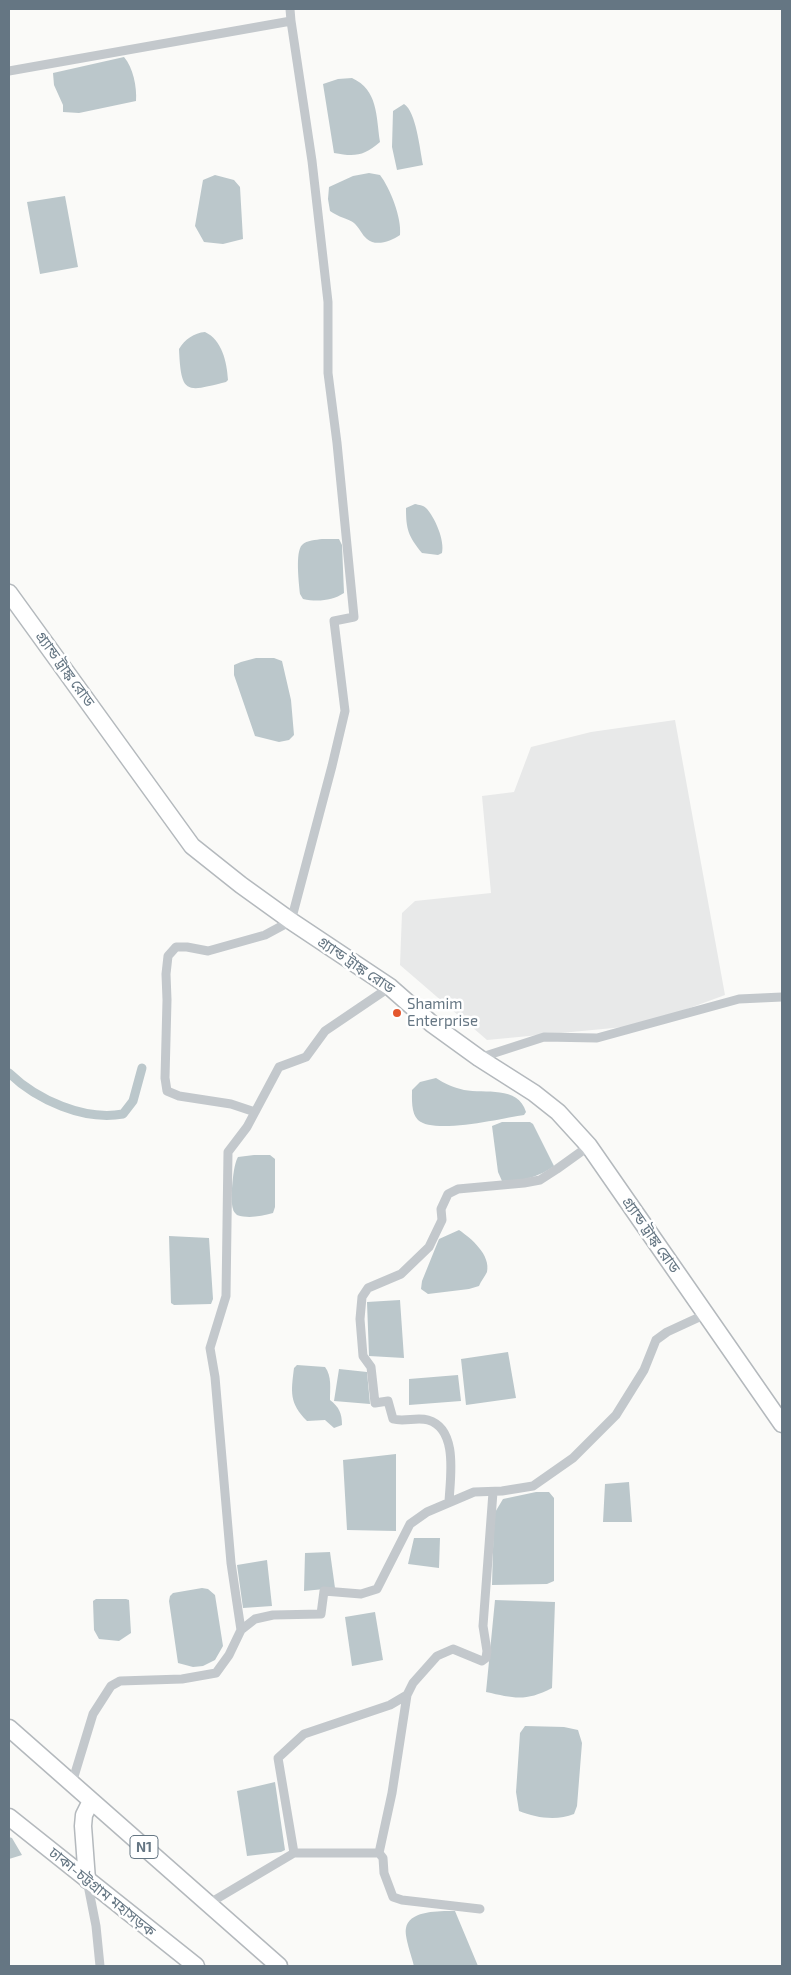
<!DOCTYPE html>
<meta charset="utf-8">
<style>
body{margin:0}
#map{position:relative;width:791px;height:1975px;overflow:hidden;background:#fafaf8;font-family:"Exo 2",sans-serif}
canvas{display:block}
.frame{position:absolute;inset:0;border:10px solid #657683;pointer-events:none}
</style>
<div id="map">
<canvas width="791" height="1975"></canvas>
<div class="frame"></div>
</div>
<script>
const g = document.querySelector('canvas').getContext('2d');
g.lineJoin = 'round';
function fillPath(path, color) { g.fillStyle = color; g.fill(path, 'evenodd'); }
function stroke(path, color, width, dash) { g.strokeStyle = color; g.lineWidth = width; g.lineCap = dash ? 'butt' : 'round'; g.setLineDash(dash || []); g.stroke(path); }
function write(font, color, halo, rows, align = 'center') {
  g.font = font + ' "Exo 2","Noto Sans Bengali",sans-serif'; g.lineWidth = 5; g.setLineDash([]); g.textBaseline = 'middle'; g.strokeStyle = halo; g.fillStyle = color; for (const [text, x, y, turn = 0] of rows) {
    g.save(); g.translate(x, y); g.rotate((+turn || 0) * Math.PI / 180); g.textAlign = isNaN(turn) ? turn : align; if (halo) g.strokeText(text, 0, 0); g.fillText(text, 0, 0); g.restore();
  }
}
const built = new Path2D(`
 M675,720L725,995L679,1012L624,1027L487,1040L400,965L402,913L415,901L491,893L482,796L514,792L531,747L591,732Z`);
const water = new Path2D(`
 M124,57C133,67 137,87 136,101L79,113L63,112V105L54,85L53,73Z
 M352,78C378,90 376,115 380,142C364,156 355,157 334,153L323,84L338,79Z
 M404,104C416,111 420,150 423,165L397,170L392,147L393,111Z
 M369,173L380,175C390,188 402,218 400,235C391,241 376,247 367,239C362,235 359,227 354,223C349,219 338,217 330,211L328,199L329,187L353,176Z
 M215,175L234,180L240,187L243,239L223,244L204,242L195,226L203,180Z
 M65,196L78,267L40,274L27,202Z
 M205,332C222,340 227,362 228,380L226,382C186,392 181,395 179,349C185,339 194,333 205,332Z
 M415,504C419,505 423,505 426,508C435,517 445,541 442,553L438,555L422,553C408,536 406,529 406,508Z
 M322,539H339L342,545L344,593C332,601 317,602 303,599L300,594C299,583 295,552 302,545C307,540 316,540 322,539Z
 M256,658H274L282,661L291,700L294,735L289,740L279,742L255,736L234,675V665L241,662Z
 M436,1078C443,1083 455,1088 464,1090C485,1094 518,1085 526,1112L524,1115C503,1118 434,1135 418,1120C411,1113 412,1099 412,1090L420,1082Z
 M502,1122H530L533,1124L554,1166L553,1167C534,1179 524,1180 502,1181L498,1172L492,1126Z
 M254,1155H270L275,1159V1207L273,1213C261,1216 249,1219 237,1215C235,1213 233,1211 233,1209C230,1200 233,1164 238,1157Z
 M459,1230C471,1238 491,1255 487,1272C485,1276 481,1281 479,1286L469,1289L428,1294L421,1289L422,1281L439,1239Z
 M169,1236L209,1238L213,1299L211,1304L174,1305L171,1303Z
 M400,1300L404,1358L369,1356L367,1302Z
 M508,1352L516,1398L466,1405L461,1359Z
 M297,1365L325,1367C332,1376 330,1389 330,1400C339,1407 342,1413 342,1425L334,1428L325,1420L307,1421C289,1403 291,1392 294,1368Z
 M339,1369L367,1372L370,1404L334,1401Z
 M458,1375L461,1401L409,1405V1379Z
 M396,1454V1531L347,1530L343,1460Z
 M629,1482L632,1522H603L605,1484Z
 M536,1492H549L554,1498V1581L547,1584L492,1585L494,1514L503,1499Z
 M414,1538H440L439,1568L408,1564Z
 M330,1552L335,1588L304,1591L305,1553Z
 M267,1560L272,1606L243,1608L237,1565Z
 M202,1588L208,1589L215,1595L223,1646L215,1660L203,1666L193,1667L178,1663L169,1601L170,1596L173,1593Z
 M96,1599H126L129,1600L131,1633L119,1641L99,1639L94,1630L93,1601Z
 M495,1600L555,1602L552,1688C525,1702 514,1698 486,1692Z
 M375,1612L383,1660L352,1666L345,1617Z
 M525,1726L564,1727L578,1730L582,1743L577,1806L574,1814C557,1821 536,1818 519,1811L516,1792L520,1733Z
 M275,1782L285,1850L281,1852L247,1856L237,1791Z
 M9,1837L12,1838L22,1855L9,1859Z
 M455,1911L478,1966H414C412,1957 404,1936 406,1928C409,1910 441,1911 455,1911Z`);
const canal = new Path2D(`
 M9,1073C37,1100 84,1121 123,1114L133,1101L142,1068`);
const street = new Path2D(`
 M9,71L291,21L290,9
 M479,1058L544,1037L597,1038L739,999L782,997
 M255,1112L231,1104L179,1096L167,1091L165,1078L167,1000L166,974L168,956L176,947H187L208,951L265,935L291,921L332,766L345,711L334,621L354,617L337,443L328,373V302L312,161L291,21
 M449,1502C450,1479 459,1429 428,1420C417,1417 404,1422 393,1419L388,1401L375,1403L371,1367L363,1356L360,1319L362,1297L368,1288L401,1274L429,1247L442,1220L441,1209L448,1194L458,1189L524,1183L540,1180L557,1169L589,1146
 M241,1630L231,1563L215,1377L210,1348L226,1296L228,1152L247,1127L279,1067L306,1057L325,1031L390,987
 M72,1783L93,1714L111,1686L120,1681L182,1679L216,1673L229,1655L241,1630L255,1619L273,1615L321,1614L324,1591L361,1594L377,1589L410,1524L427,1512L474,1492L502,1491L533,1486L573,1458L616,1415L644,1370L656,1340L667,1332L706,1314
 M294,1853H379L383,1858L384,1873L393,1897L402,1900L480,1909
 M379,1853L392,1793L407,1695
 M87,1880L96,1926L100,1966
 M208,1904L294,1853L278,1758L304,1734L390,1705L407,1695L413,1683L437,1656L453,1649L482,1661L486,1658L487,1651L483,1626L493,1492`);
const highway = new Path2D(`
 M9,593L192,846L241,885L291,921L390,987L432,1024L479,1058L534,1093L558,1112L589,1146L782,1424
 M9,1728L279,1966
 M9,1817L196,1966
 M87,1880L83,1826L84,1815L91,1801`);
const markers = [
 [397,1013,5,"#e4572e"]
];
const shields = [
 [144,1847,28]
];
const shieldNames = [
 ["N1",144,1847]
];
const streetNames = [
 ["গ্র্যান্ড ট্রাঙ্ক রোড",65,669,54],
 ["গ্র্যান্ড ট্রাঙ্ক রোড",356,965,34],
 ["গ্র্যান্ড ট্রাঙ্ক রোড",651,1235,55],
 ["ঢাকা-চট্টগ্রাম মহাসড়ক",102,1892,39]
];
const poiNames = [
 ["Shamim",407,1004],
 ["Enterprise",407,1021]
];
fillPath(built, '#e8e9e9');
fillPath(water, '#bbc7cb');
stroke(canal, '#bbc7cb', 9);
stroke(highway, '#b4b9bd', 19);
stroke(street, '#c3c8cc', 9);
stroke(highway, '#fff', 16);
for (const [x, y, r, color] of markers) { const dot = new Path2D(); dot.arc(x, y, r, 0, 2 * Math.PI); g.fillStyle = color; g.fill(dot); stroke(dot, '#fff', 2); }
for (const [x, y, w] of shields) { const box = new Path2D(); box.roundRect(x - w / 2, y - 11.5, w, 23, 4); g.fillStyle = '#fff'; g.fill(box); stroke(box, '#657683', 1); }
write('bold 14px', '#657683', null, shieldNames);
write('15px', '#657683', '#fff', streetNames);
write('15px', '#657683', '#fff', poiNames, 'left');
</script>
